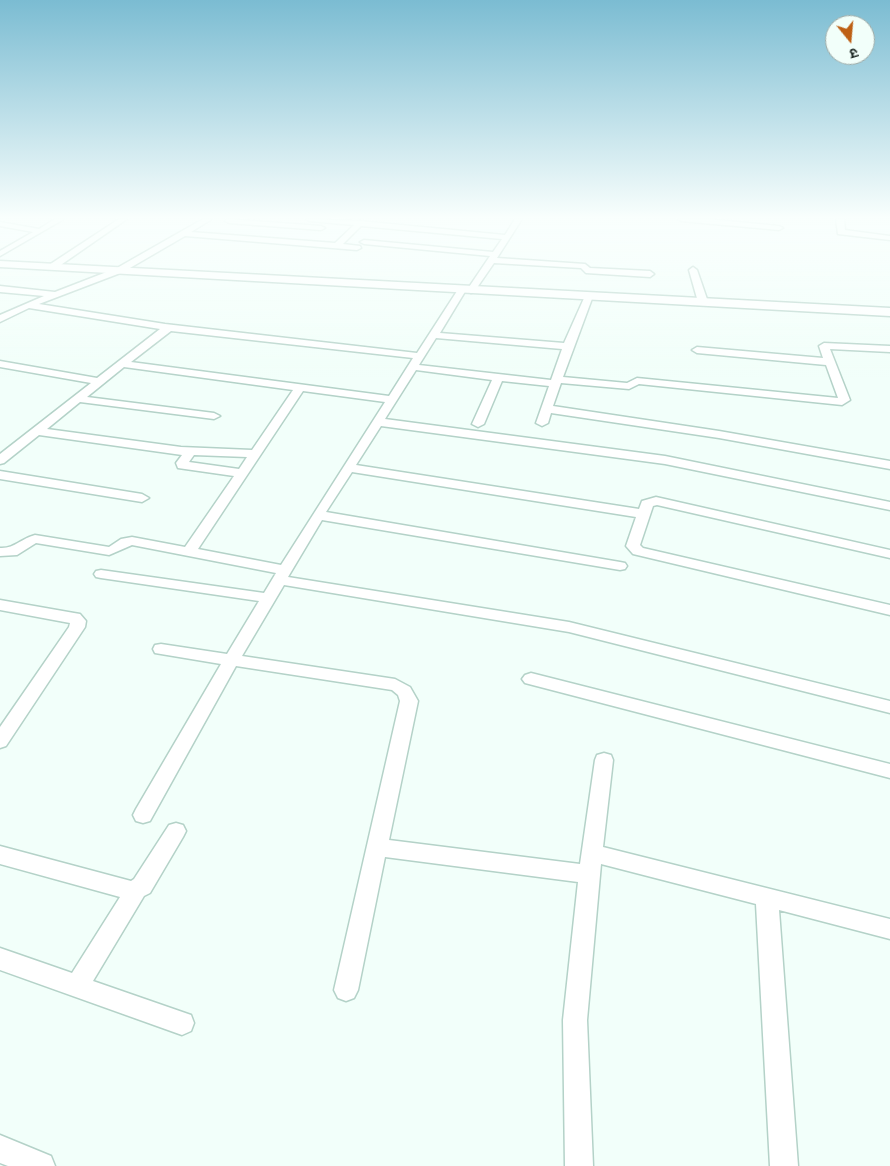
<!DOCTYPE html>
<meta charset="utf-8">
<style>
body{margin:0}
#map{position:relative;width:890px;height:1166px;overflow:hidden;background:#f2fffa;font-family:"Source Serif 4","Noto Sans Devanagari",serif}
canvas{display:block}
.north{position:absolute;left:825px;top:15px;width:50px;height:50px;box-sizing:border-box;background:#f2fffa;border:1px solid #9eaaa6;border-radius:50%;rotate:163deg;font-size:14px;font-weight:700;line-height:20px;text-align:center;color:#202b27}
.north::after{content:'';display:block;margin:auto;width:18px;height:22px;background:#be6015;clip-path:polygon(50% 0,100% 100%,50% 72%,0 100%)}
</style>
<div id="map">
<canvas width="890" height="1166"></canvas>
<div class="north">उ</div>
</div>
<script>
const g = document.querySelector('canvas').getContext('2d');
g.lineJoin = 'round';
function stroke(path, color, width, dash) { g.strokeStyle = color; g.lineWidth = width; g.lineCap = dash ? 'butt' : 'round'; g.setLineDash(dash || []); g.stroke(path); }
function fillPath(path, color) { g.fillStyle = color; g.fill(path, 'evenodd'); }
const street = new Path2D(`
 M55,219H64L0,256V251L33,232L0,226V222L39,229Z
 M119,219H127L55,269H49V265Z
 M203,219H212L191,232L335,243L354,225L309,221L306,219L360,221L505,235L515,219H522L497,258L585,264L590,268L650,271L654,274L650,277L586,273L581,268L494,263L474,292L471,293L467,290L490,256L364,244L360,242L364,240L493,252L502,239L361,226L343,244L360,246L361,248L357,250L185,236L123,272L39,304L165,324L417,353L459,288L466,290L440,333L564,343L585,296L589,293L593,296L563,377L627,383L637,378L838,398L826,365L697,353L692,350L697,347L823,358L819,346L824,343L890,346V352L830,349L850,400L842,405L639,384L629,389L561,383L553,406L719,431L890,461V469L719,438L551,413L548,423L542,426L536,423L549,386L502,381L484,424L478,427L472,424L492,380L416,370L385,419L665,456L890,502V510L665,464L381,426L356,465L639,509L642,501L656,497L890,550V558L657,505L653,506L640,545L643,548L890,605V615L633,554L626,546L636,517L352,472L326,512L620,562L625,563L627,566L625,569L620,570L322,520L288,577L569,622L890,701V713L569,632L284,585L242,656L395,679L410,687L418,701L389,840L580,864L595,760L597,755L604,753L611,755L613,760L603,847L890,919V939L779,910L798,1166H770L756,904L601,864L587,1020L593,1166H565L563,1020L578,882L385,857L358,990L354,998L346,1001L338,998L334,990L400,701L398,695L392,690L236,666L150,821L143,823L136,821L133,815L136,809L221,664L155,653L153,649L155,645L161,644L227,654L259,601L101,578L96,577L94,574L96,571L101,570L264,593L276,573L132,545L109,555L36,543L17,555L0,556V548C14,549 22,538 35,535L109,547L121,539L132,537L185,547L234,476L178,468L176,463L182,455L39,435L4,463L0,464V454L91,383L0,367V361L97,378L160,329L29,308L0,322V315L44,296L0,292V286L55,292L117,268ZM171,331L413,358L389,396L131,362ZM436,338L562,349L551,380L419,365ZM124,367L293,390L252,450L181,447L47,429L80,402L214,419L220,416L214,413L87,397ZM303,391L385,402L281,565L198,549ZM194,455L247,457L239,469L189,462Z
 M227,219L321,226L325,228L321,230L229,223L225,221Z
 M678,219H707L779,226L783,228L779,230L681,221Z
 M836,219H844L845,230L890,236V240L838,234Z
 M693,267L697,270L708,302L706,304L703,305L698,302L689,270Z
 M0,471L142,494L149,498L142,502L0,479Z
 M0,600L74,613L80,614L86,621L85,627L6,746L0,748V727L69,627L70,623L0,610Z
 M531,673L890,764V778L525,683L522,679L525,675Z
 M176,823L183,825L186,831L183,837L150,893L144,896L93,981L191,1015L194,1023L191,1031L182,1035L0,970V948L72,973L120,897L0,864V846L131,881L134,879L169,825Z
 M0,1135L51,1156L55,1166H8L0,1163Z`);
const secondary = new Path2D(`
 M0,261L890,308V316L0,267Z`);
stroke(street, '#b4d2c8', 3);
stroke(secondary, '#b4d2c8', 3);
fillPath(street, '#fff');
fillPath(secondary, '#fff');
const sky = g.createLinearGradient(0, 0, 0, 382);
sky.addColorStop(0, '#7bbcd2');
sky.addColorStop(0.57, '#f9fffd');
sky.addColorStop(1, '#f9fffd00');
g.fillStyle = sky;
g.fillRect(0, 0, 890, 382);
</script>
